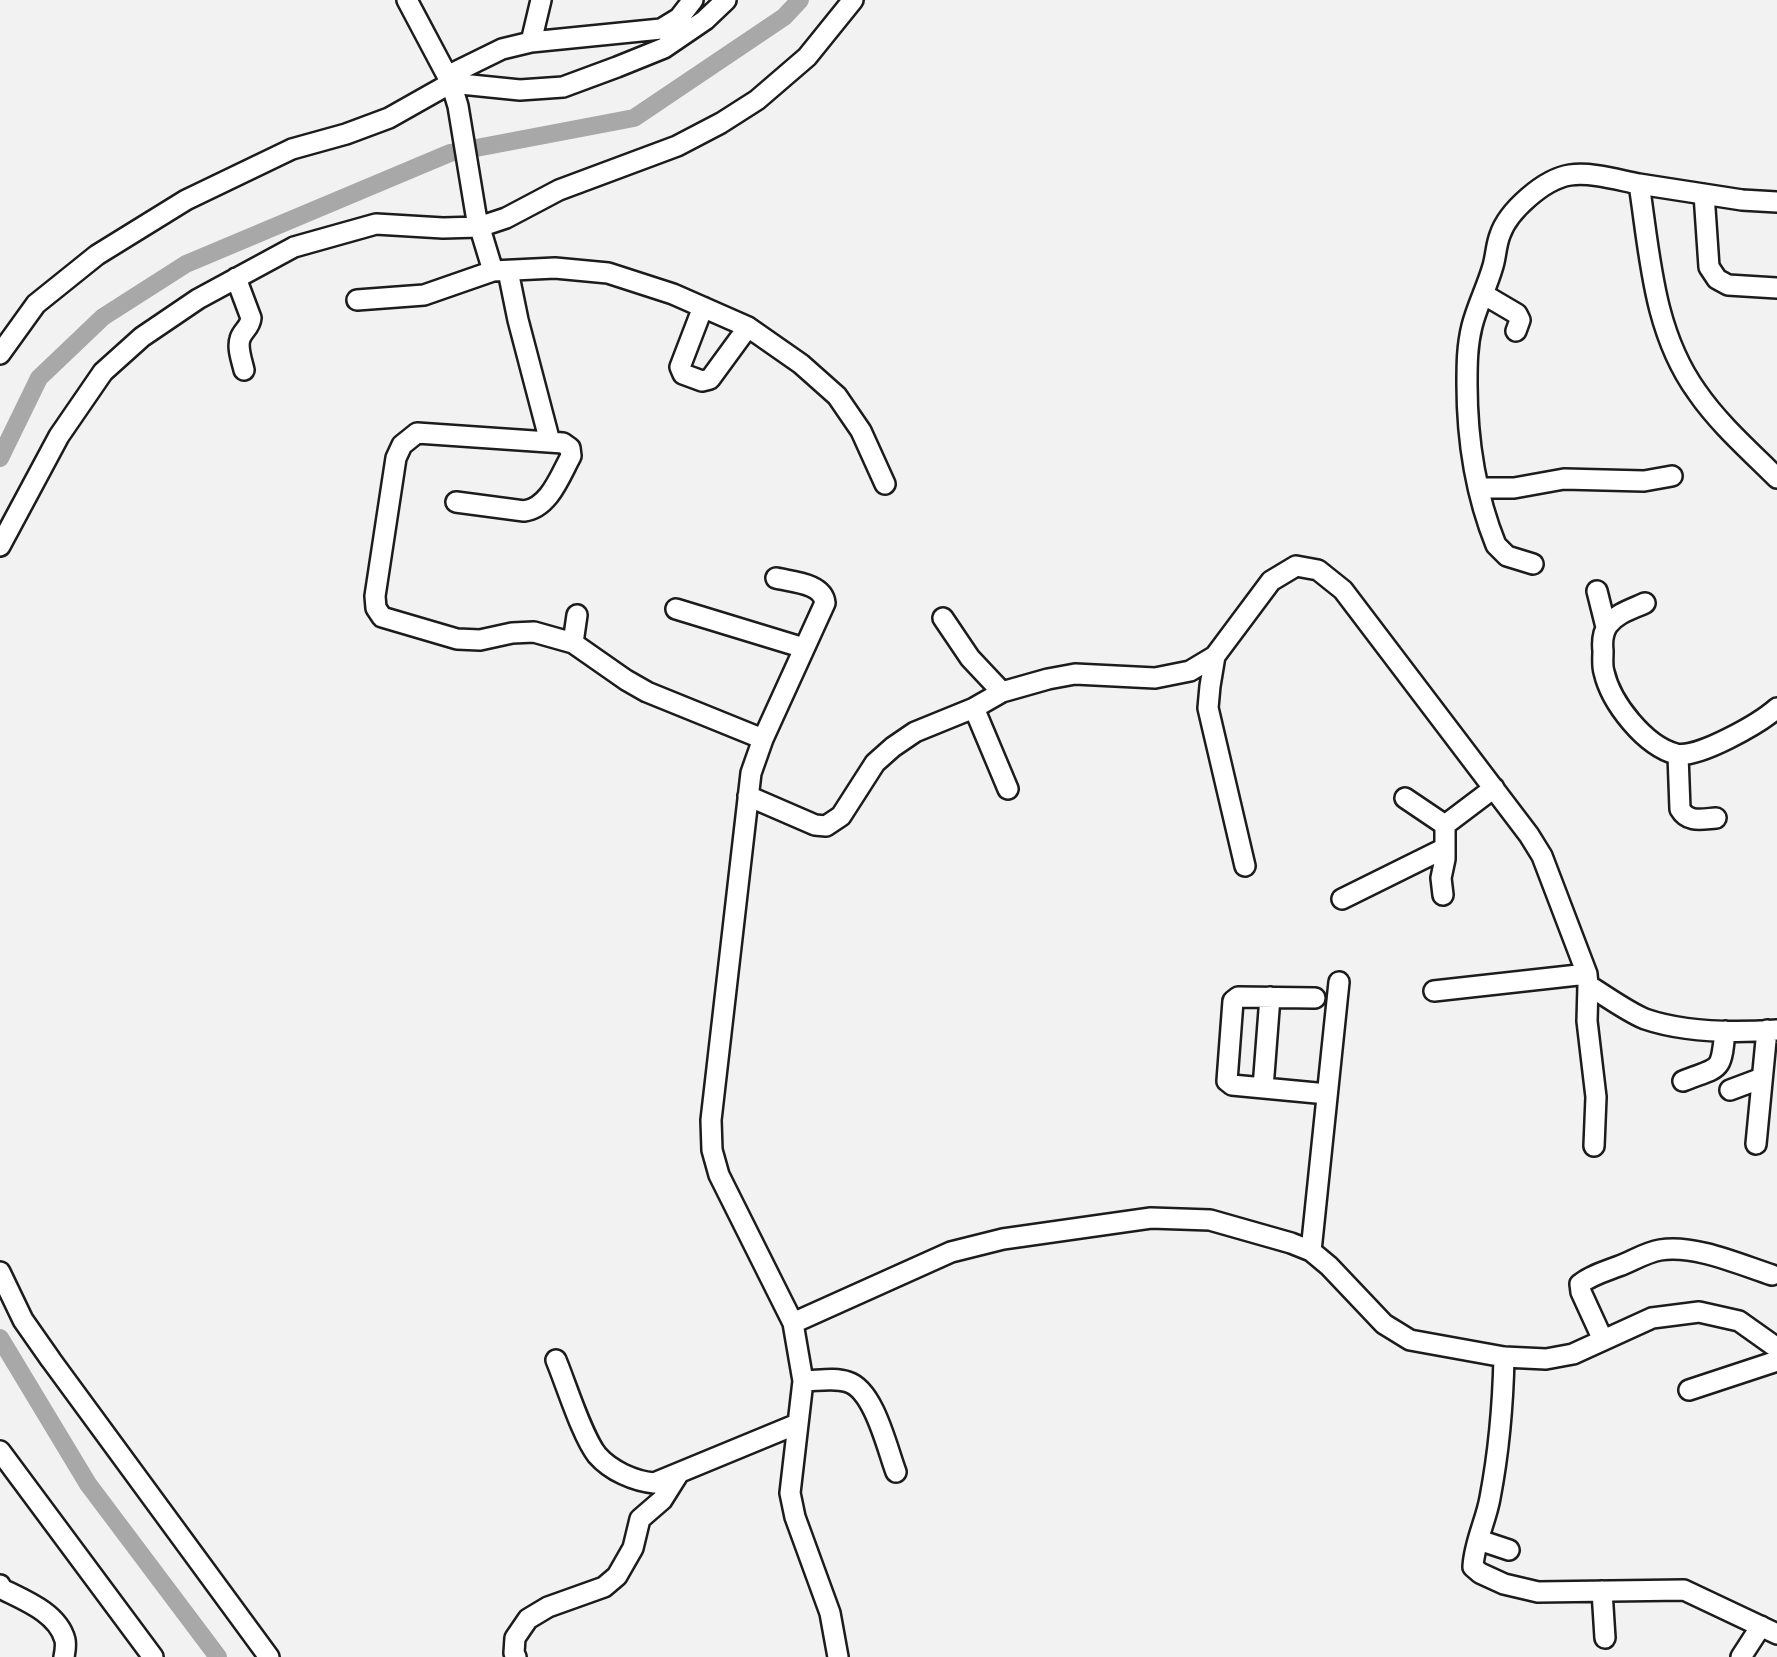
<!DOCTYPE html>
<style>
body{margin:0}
canvas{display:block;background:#f2f2f2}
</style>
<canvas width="1777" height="1657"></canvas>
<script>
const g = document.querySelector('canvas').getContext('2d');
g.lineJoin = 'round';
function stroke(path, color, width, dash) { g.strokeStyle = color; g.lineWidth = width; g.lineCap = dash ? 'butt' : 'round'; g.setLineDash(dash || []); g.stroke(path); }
const canal = new Path2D(`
 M0,458L39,378L103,317L186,264L450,153L634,118L784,17L800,0
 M0,1338L88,1484L218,1657`);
const minor = new Path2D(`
 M407,0L451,83L458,106L476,215L493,271
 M531,42L541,0
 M447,76L502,49L531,42L661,29L679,18L693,0
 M1704,194L1709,267L1717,279L1728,285L1777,288
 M1777,202L1742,200L1639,184C1650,255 1653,331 1697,392C1719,424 1750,451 1777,478
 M508,271L518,320L550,442
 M236,278L251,318C250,328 242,331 240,339C237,348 242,361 244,370
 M1483,294L1517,314L1520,320L1516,331
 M357,300L424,295L493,271L555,268L608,273L673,294L748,327L801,364L837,396L861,431L885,484
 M703,307L680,367L683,374L702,381L710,379L748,327
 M0,354L36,304L97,255L186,200L292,149L346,134L389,118L451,83L520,90L563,87L617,67L664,48L705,20L726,0
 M1479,488H1514L1564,479L1644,481L1672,476
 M456,502L524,511C549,508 560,476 571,456L570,448L563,443L417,433L402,445L396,458L375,596L376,608L382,617L457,639L480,640L512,633L534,632L573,643L626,680L647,692L763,739L751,773L711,1120L712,1150L719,1175L793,1323L803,1381L790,1493L795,1517L830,1613L838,1657
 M0,546L59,436L103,372L142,337L198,299L294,247L376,224L443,228L479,227L506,218L559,190L677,146L721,123L757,100L807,57L853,0
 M1533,564L1507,556L1496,545C1475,493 1467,440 1467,384C1467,365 1467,346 1472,326C1477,306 1487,287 1493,266C1496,256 1496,245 1500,235C1508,211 1544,179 1570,175C1592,172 1618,180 1639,184
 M1597,591L1606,627
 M1645,603C1632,609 1617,613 1608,625C1603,632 1602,642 1603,651C1603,657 1602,666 1604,672C1611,703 1645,746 1676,754C1698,759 1760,723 1777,708
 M676,609L804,648
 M943,618L970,658L1002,692
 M573,643L577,615
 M974,708L1008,789
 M763,739L825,603C823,583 792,582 776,578
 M1678,755L1680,809C1688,823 1702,819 1716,818
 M748,796L815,825L826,826L841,816L875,763L893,747L915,732L974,708L1002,692L1048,679L1075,674L1155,678L1190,671L1215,656
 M1405,798L1445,825
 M1245,866L1208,708L1210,686L1215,656L1271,581L1296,566L1318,570L1343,590L1529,835L1542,856L1587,974L1588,985C1606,996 1626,1011 1645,1019C1686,1033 1735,1033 1777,1030
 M1443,895L1441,878L1445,859V848
 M1342,899L1445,848V825L1494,788
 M1588,985L1587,1021L1596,1097L1594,1146
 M1434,991L1587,974
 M1315,998L1238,997L1233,1001L1227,1081L1232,1085L1327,1094
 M1683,1081C1721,1066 1721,1073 1725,1031
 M1263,1088L1270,997
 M1730,1090L1762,1078
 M1756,1144L1767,1030
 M1311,1251L1339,982
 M0,1272L23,1320L51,1360L269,1657
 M793,1323L951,1252L1003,1239L1151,1218L1210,1220L1291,1243L1311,1251L1329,1266L1384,1324L1410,1340L1504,1357L1546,1359L1573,1354L1652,1318L1699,1312L1739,1321L1777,1348
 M1603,1340L1581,1292L1580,1284C1591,1275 1606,1271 1619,1266C1632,1261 1647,1252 1660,1250C1694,1244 1741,1265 1772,1275
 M1504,1357C1503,1405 1499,1451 1490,1498C1486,1521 1474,1543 1473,1567L1480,1573L1504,1584L1538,1592L1684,1590L1777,1634
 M556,1360C566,1384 582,1436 597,1455C611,1471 634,1481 654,1483L797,1424
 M803,1381C817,1381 835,1377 848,1382C874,1390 887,1448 896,1472
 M1689,1390L1777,1361
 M0,1451L153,1657
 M1479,1540L1509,1550
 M0,1585L2,1589C24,1600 58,1613 65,1640C66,1645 65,1652 64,1657
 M1602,1591L1605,1638
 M516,1657L514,1653L515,1638L528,1619L548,1607L604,1587L617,1576L633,1548L640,1519L662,1500L679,1473
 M1741,1657L1761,1626`);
stroke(canal, '#a8a8a8', 18);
stroke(minor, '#1c1c1c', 24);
stroke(minor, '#fff', 19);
</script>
